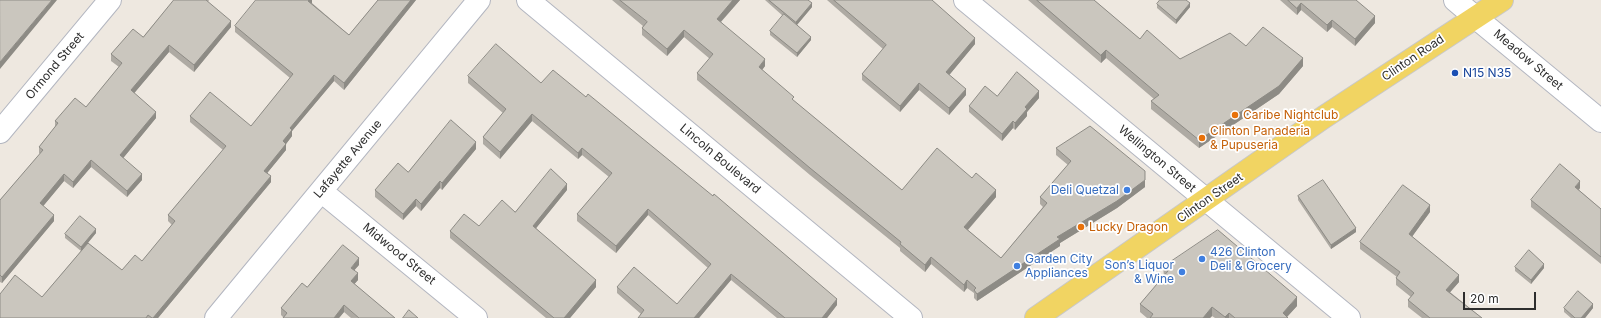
<!DOCTYPE html>
<meta charset="utf-8">
<style>
body{margin:0}
#map{position:relative;width:1601px;height:318px;overflow:hidden;background:#eee8e0;font-family:Inter,sans-serif}
canvas{display:block}
.scale{position:absolute;left:1463px;top:292px;width:73px;height:18px;box-sizing:border-box;border:2px solid #2d2d2d;border-top:0;padding-left:5px;font-size:12px;line-height:14px;white-space:nowrap;color:#2d2d2d;-webkit-text-stroke:3px #fff;paint-order:stroke}
</style>
<div id="map">
<canvas width="1601" height="318"></canvas>
<div class="scale">20 m</div>
</div>
<script>
const g = document.querySelector('canvas').getContext('2d');
g.lineJoin = 'round';
function stroke(path, color, width, dash) { g.strokeStyle = color; g.lineWidth = width; g.lineCap = dash ? 'butt' : 'round'; g.setLineDash(dash || []); g.stroke(path); }
function fillPath(path, color) { g.fillStyle = color; g.fill(path, 'evenodd'); }
function write(font, color, halo, rows, align = 'center') {
  g.font = font + ' Inter,sans-serif'; g.lineWidth = 3.5; g.setLineDash([]); g.textBaseline = 'middle'; g.strokeStyle = halo; g.fillStyle = color; for (const [text, x, y, turn = 0] of rows) {
    g.save(); g.translate(x, y); g.rotate((+turn || 0) * Math.PI / 180); g.textAlign = isNaN(turn) ? turn : align; if (halo) g.strokeText(text, 0, 0); g.fillText(text, 0, 0); g.restore();
  }
}
const street = new Path2D(`
 M528,0L911,318
 M965,0L1349,318
 M1475,17L1601,121
 M0,132L110,0
 M321,191L476,318
 M216,318L479,0`);
const secondary = new Path2D(`
 M1455,0L1475,17`);
const primary = new Path2D(`
 M1036,318L1324,117L1502,0`);
const wall = new Path2D(`
 M174,0H209L208,2L231,27L194,72L169,52L134,93L156,118L123,158L142,180L127,197L91,167L73,188L64,181L43,206L54,221L2,283L0,282V200L40,154L39,153V147L55,127V121L86,107L119,67L111,61V54L143,37Z
 M312,0V3L349,35L378,0H416L344,90L334,81L292,131V136L286,144V150L267,173L271,182L158,318H0L42,297L81,251L65,238V234L96,233L88,243L122,270L142,261L172,225L168,221V215L223,150L190,122V116L251,126L290,78L235,32V26Z
 M612,0H740L721,22L765,66L762,70L794,101L902,190L972,178L996,197L968,230L1001,258L1043,207L1040,204V197L1068,165L1056,155V148L1145,187L1117,208L1060,243V246L977,301L974,298V293L967,288L964,292L931,264L925,272L900,251V248L810,175L697,80V73L710,59L684,37L667,56L642,35V28L643,26Z
 M765,0H808L812,7L797,25L811,40L797,57L770,35V31L783,16Z
 M827,0H932L975,44L949,75L966,95L949,115L919,90L900,112L862,80V74L883,49Z
 M1028,0H1094L1140,39L1180,59L1246,46L1303,66L1279,94L1199,148L1151,109V101L1154,99L1106,58L1101,63Z
 M1280,0H1356L1375,23L1355,46L1332,27L1327,32L1301,10L1297,15Z
 M1157,4L1190,7L1176,24L1157,8Z
 M468,76L541,83L837,305L827,318H777L731,280L699,318H638L641,314L617,293V287L677,304L708,268L648,215L616,253L577,221V214L609,177L582,155L578,159L532,121L500,159L483,144V137L503,113L468,83Z
 M997,96L1039,98L1027,112V116L1015,130L1013,128L1002,141L969,112V106Z
 M476,149L442,190L440,188L421,211L416,206L403,220L375,197V190L408,172Z
 M1580,188L1579,190L1601,209V264L1531,207V200Z
 M567,190L536,228L596,287L570,318H546L450,238V231L479,226Z
 M1298,196L1356,232L1331,249L1298,200Z
 M1430,212L1412,236L1459,282L1450,292L1482,318H1422L1408,307V300L1411,297L1396,285V278L1397,277L1360,249V242Z
 M359,265L354,270L358,280L354,284L395,318H351L344,312L339,318H283V317L281,315V308L307,287Z
 M1163,267L1297,306L1287,317L1288,318H1215L1212,316L1210,318H1147L1140,312V304L1164,276Z
 M1515,267L1544,268L1531,284L1515,271Z
 M1564,308H1593L1585,318H1571L1564,312Z`);
const shadedWall = new Path2D(`
 M52,0H57L0,69V62Z
 M309,0H312V3L308,7V1Z
 M411,0H416L344,90V83Z
 M733,0H740L717,26V19Z
 M812,3V7L796,26V22Z
 M1190,3V7L1176,24V20Z
 M1301,3V10L1297,15V8Z
 M1375,16V23L1355,46V39Z
 M1332,20V27L1327,32V25Z
 M231,21V27L194,72V65Z
 M684,30V37L667,56V49Z
 M811,37V40L797,57V53Z
 M975,38V44L946,79V72Z
 M169,45V52L131,97V90Z
 M1106,50V58L1101,63V55Z
 M1303,58V66L1279,94L1199,148V140Z
 M765,59V66L759,74V67Z
 M334,75V81L292,131V136L283,148V141L290,128Z
 M919,83V90L900,112V106Z
 M966,89V95L949,115V108Z
 M1039,91V98L1027,112V116L1015,130V123L1025,107Z
 M156,112V118L120,162V155Z
 M532,114V121L500,159V152Z
 M1013,121V128L1002,141V134Z
 M476,142V149L442,190V183Z
 M286,144V150L264,177V171Z
 M582,148V155L578,159V153Z
 M91,160V167L73,188V182Z
 M64,174V181L40,210V203Z
 M142,174V180L127,197V191Z
 M271,176V182L158,318H153Z
 M1145,180V187L1117,208L1060,243V246L977,301V294L1057,237Z
 M440,181V188L421,211V204Z
 M1580,181V188L1575,194V187Z
 M567,184V190L533,232V226Z
 M996,190V197L964,234V227Z
 M416,199V206L403,220V214Z
 M1430,205V212L1409,241V234Z
 M648,209V215L616,253V246Z
 M54,215V221L2,283V277Z
 M1356,228V232L1331,249V245Z
 M96,229V233L81,251V247Z
 M931,257V264L925,272V265Z
 M359,258V265L351,274V268Z
 M1544,264V268L1531,284V280Z
 M358,273V280L351,288V281Z
 M731,274V280L699,318H694Z
 M1459,275V282L1446,297V290Z
 M596,280V287L570,318H564Z
 M967,280V288L964,292V285Z
 M1297,297V306L1286,318L1283,313Z
 M837,299V305L827,318H822Z
 M1593,304V308L1585,318H1581Z
 M344,305V312L339,318H334Z
 M1212,307V316L1210,318H1203Z
 M1229,313V318H1225V317Z`);
const building = new Path2D(`
 M0,0H52L0,62Z
 M174,0H206L231,21L194,65L169,45L131,90L156,112L120,155L142,174L127,191L91,160L73,182L64,174L40,203L54,215L2,277L0,275V200L43,150L39,147L58,123L55,121L75,98L86,107L122,63L111,54L133,29L143,37Z
 M256,0H309L308,1L349,35L378,0H411L344,83L334,75L290,128L292,130L283,141L286,144L264,171L271,176L153,318H152L148,315L146,318H0V294L15,275L42,297L88,243L122,270L135,255L142,261L175,221L168,215L226,146L190,116L210,92L251,126L293,74L235,26Z
 M620,0H733L717,19L765,59L759,67L794,97L792,99L902,190L937,148L972,178L976,173L996,190L964,227L1001,258L1047,203L1040,197L1071,161L1056,148L1090,126L1145,171V180L1117,201L1057,237L1060,239L977,294L974,290L976,288L967,280L964,285L931,257L925,265L900,244L901,242L810,168L697,73L713,54L684,30L667,49L642,28L647,22Z
 M769,0H808L812,3L796,22Z
 M834,0H932L975,38L946,72L966,89L949,108L919,83L900,106L862,74L886,45Z
 M1037,0H1094L1140,39L1147,30L1180,59L1230,33L1246,46L1263,27L1303,58L1279,86L1199,140L1151,101L1159,95L1106,50L1101,55Z
 M1160,0H1186L1190,3L1176,20L1157,4Z
 M1288,0H1356L1375,16L1355,39L1332,20L1327,25L1301,3L1297,8Z
 M784,14L811,37L797,53L770,31Z
 M496,44L541,83L553,70L586,97L588,94L713,196L714,194L837,299L822,318H785L731,274L694,318H638L644,310L617,287L634,267L677,304L711,264L648,209L616,246L577,214L612,173L582,148L578,153L532,114L500,152L483,137L506,109L468,76Z
 M1017,72L1039,91L1025,107L1027,109L1015,123L1013,121L1002,134L969,106L985,86L997,96Z
 M451,120L476,142L442,183L440,181L421,204L416,199L403,214L375,190L398,163L408,172Z
 M1560,164L1580,181L1575,187L1601,209V257L1531,200Z
 M551,169L567,184L533,226L596,280L564,318H554L450,231L464,214L479,226L502,200L515,212Z
 M1323,180L1356,228L1331,245L1298,196Z
 M1403,185L1430,205L1409,234L1459,275L1446,290L1482,318H1430L1408,300L1414,293L1396,278L1400,272L1360,242Z
 M80,216L96,229L81,247L65,234Z
 M1218,230L1297,297L1283,313L1288,318H1235L1229,313L1225,317L1212,307L1203,318H1150L1153,314L1140,304L1168,271L1163,267Z
 M343,245L359,258L351,268L358,273L351,281L395,318H359L344,305L334,318H283L287,313L281,308L302,283L307,287Z
 M1529,250L1544,264L1531,280L1515,267Z
 M1578,291L1593,304L1581,318H1575L1564,308Z
 M409,310L418,318H403Z`);
const markers = [
 [1455,73,4,"#1a4fb4"],
 [1235,115,4,"#e8710a"],
 [1202,138,4,"#e8710a"],
 [1127,190,4,"#3f7fe0"],
 [1081,227,4,"#e8710a"],
 [1202,259,4,"#3f7fe0"],
 [1017,266,4,"#3f7fe0"],
 [1182,272,4,"#3f7fe0"]
];
const streetNames = [
 ["Clinton Road",1413,58,-34],
 ["Meadow Street",1528,60,40],
 ["Ormond Street",55,66,-50],
 ["Lafayette Avenue",348,159,-50],
 ["Lincoln Boulevard",720,159,40],
 ["Wellington Street",1157,159,40],
 ["Clinton Street",1210,198,-35],
 ["Midwood Street",399,254,39]
];
const transitNames = [
 ["N15 N35",1463,73]
];
const foodNames = [
 ["Caribe Nightclub",1243,115],
 ["Clinton Panaderia",1210,131],
 ["& Pupuseria",1210,145],
 ["Lucky Dragon",1089,227]
];
const shopNames = [
 ["Deli Quetzal",1119,190],
 ["426 Clinton",1210,252,"left"],
 ["Deli & Grocery",1210,266,"left"],
 ["Garden City",1025,259,"left"],
 ["Appliances",1025,273,"left"],
 ["Son’s Liquor",1174,265],
 ["& Wine",1174,279]
];
stroke(street, '#b3b6c0', 24);
stroke(secondary, '#b3b6c0', 24);
stroke(primary, '#c8c8c8', 24);
stroke(street, '#fff', 22);
stroke(secondary, '#fff', 22);
stroke(primary, '#f1d462', 22);
fillPath(wall, '#aeaaa3');
fillPath(shadedWall, '#8d8b85');
fillPath(building, '#cac6be');
stroke(building, '#8d8b85', 1);
for (const [x, y, r, color] of markers) { const dot = new Path2D(); dot.arc(x, y, r, 0, 2 * Math.PI); g.fillStyle = color; g.fill(dot); stroke(dot, '#fff', 1.5); }
write('12px', '#2d2d2d', '#fff', streetNames);
write('12px', '#164399', '#fff', transitNames, 'left');
write('12px', '#c56008', '#fff', foodNames, 'left');
write('12px', '#366cbe', '#fff', shopNames, 'right');
</script>
